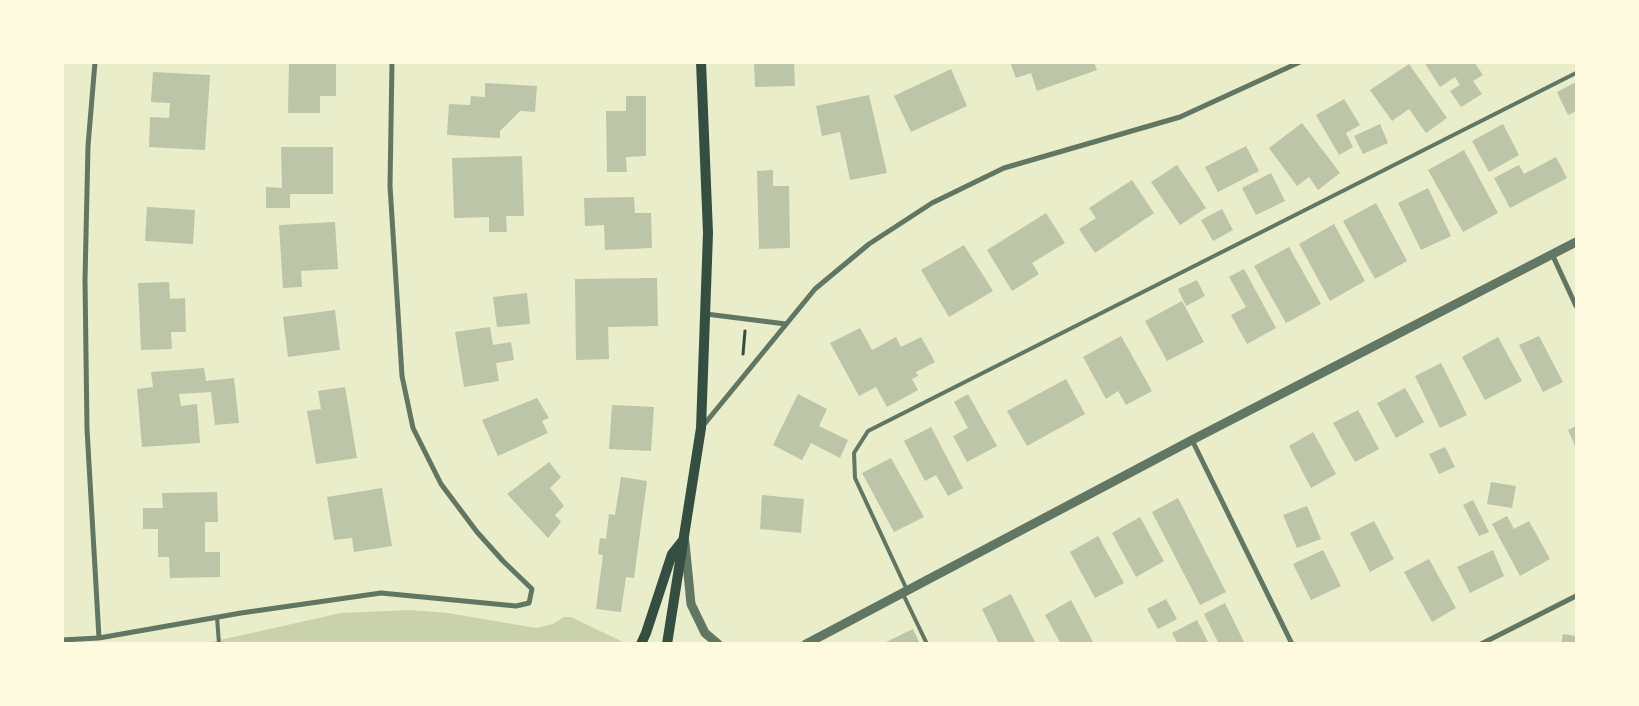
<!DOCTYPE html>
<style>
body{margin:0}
#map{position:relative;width:1639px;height:706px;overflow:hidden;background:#e9edc9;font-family:Bitter,serif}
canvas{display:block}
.frame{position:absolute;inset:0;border:64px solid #fefae0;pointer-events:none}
</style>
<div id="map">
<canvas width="1639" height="706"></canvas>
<div class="frame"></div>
</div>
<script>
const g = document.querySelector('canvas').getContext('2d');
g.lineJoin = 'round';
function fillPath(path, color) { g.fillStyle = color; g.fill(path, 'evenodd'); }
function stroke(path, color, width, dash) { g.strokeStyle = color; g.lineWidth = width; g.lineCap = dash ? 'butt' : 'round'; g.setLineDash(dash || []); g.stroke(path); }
const green = new Path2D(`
 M409,610L448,613L536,628L553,624L564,617H571L625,643L202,644L341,613Z`);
const building = new Path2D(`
 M289,62H336V96H320V113H288Z
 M754,62H794L795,86L755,87Z
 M1010,62H1094L1097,70L1037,91L1031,73L1016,78Z
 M1424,62H1474L1483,75L1473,81L1482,94L1461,107L1450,91L1460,85L1455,77L1440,87Z
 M1409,64L1447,118L1426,133L1409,109L1392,121L1370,90Z
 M951,69L967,106L911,132L894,96Z
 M153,72L210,75L205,150L149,147L150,117L169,118L170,103L151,102Z
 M1576,82V111L1568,115L1557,92Z
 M485,83L537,86L535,112L520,111L500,131V138L447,135L449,104L470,105L471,96L485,97Z
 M869,95L887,173L850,180L840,132L822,136L816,106Z
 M626,96H646V156L626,157L627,172H607L606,111H626Z
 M1344,99L1360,125L1346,133L1353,147L1339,155L1316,115Z
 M1302,123L1340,173L1318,190L1309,177L1297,186L1269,148Z
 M1380,124L1388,143L1363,154L1354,136Z
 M1503,124L1519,155L1489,172L1472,141Z
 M1246,146L1259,171L1218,192L1205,167Z
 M281,147H333V194H290V208H266V187L282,188Z
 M1464,150L1498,213L1463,232L1428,170Z
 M522,156L524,216H506L507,232H489V217L454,218L452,158Z
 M1556,157L1567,178L1510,208L1494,178L1519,165L1524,174Z
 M1177,165L1206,208L1180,225L1151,182Z
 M773,170V186H789L790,248L759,249L757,171Z
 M1271,173L1285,201L1256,215L1242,188Z
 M1132,180L1154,213L1095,253L1079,229L1096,218L1089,208Z
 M1428,188L1451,236L1421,250L1398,203Z
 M634,197L635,213H651L652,248L605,250L604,225L585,226L584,198Z
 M1376,203L1407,261L1375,279L1343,221Z
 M147,207L195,210L193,244L145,241Z
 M1222,209L1233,230L1213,241L1201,220Z
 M1046,213L1065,243L1032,263L1039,274L1012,291L987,250Z
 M335,222L338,269L301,271L302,287L283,288L279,225Z
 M1334,224L1365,281L1330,301L1299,244Z
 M964,245L993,291L949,317L921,270Z
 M1289,247L1321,304L1286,323L1254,266Z
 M1244,269L1276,328L1247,344L1231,315L1246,307L1229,277Z
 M657,278L658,326L608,327L609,359L576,360L575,279Z
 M1197,280L1205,296L1186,306L1178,289Z
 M169,282L170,299L185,298L186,332H171L172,349L141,350L138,283Z
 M527,293L530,324L497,327L493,297Z
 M1182,301L1204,342L1167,361L1145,321Z
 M335,310L340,350L288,357L283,317Z
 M490,327L493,345L511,342L514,360L496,363L499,381L464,387L455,332Z
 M860,328L872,350L896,337L901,347L921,337L935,362L916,372L918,376L912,379L918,390L887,407L876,387L859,396L830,343Z
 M1121,336L1152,391L1126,405L1118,391L1106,399L1083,357Z
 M1539,336L1563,382L1543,392L1519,345Z
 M1498,337L1522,381L1485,400L1462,357Z
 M1441,363L1467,415L1440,428L1415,376Z
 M204,368L206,381L234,378L239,423L215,425L211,392L179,394L181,406L197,404L200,443L142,447L137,389L153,387L151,372Z
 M1066,379L1085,414L1027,446L1007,411Z
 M345,387L357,458L316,464L307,411L321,409L318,391Z
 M1405,388L1424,422L1396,438L1377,403Z
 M798,394L827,409L819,426L848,440L840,458L811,443L802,460L773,445Z
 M968,394L997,446L967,462L953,436L968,428L954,402Z
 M537,398L549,418L542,421L548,433L498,456L482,420Z
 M612,405L654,407L651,451L609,449Z
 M1358,410L1379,449L1355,462L1333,423Z
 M1576,426V448L1568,430Z
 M931,427L963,488L948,496L936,475L925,481L904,441Z
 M1313,432L1336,474L1311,488L1289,446Z
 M1445,447L1455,467L1439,474L1429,454Z
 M891,458L924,517L894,532L862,473Z
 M549,462L561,477L550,488L564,506L555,515L561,522L548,538L507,494Z
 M621,477L647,481L634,578L626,577L621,612L596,609L603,555L598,554L600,538L606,539L609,514L615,515Z
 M1491,482L1516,486L1512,508L1487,504Z
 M382,488L392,546L354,552L352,538L334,540L327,497Z
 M217,492L218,522H205V552H220V577L170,578L169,557H158V529H143V508H163L162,493Z
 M762,495L804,499L801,533L760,529Z
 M1178,498L1226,592L1200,605L1152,512Z
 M1473,500L1489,532L1479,536L1463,505Z
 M1307,506L1321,539L1297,548L1283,515Z
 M1507,516L1514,529L1529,521L1550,559L1520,576L1492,524Z
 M1140,517L1164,561L1136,577L1112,533Z
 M1374,521L1394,559L1370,572L1350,533Z
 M1098,536L1124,583L1095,598L1070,552Z
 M1323,550L1341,586L1311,600L1293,564Z
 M1493,550L1504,576L1470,593L1457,567Z
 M1429,559L1456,608L1432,622L1404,572Z
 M1011,594L1036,644H999L982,609Z
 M1166,599L1177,619L1158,629L1147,609Z
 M1071,600L1094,644H1061L1045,615Z
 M1225,603L1245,644H1219L1204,614Z
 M1197,620L1209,644H1178L1172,633Z
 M913,629L920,644H882Z
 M1563,634L1576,636V644H1561Z`);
const path = new Path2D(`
 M743,354L745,331`);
const service = new Path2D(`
 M907,590L855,478L854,453L868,431L1576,73
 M903,594L927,644
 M217,617L219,644`);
const minor = new Path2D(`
 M95,62L88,146L85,280L87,429L99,638
 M1552,254L1576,306
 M706,314L786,324
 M702,427L815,289L869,244L932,203L1004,168L1180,117L1300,62
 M1192,440L1292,644
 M62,640L99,638L241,613L381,593L516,606L529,603L532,589L503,561L477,532L441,484L413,428L402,376L390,186L392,62
 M1481,644L1576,596`);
const tertiary = new Path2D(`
 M685,543L691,604L705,633L718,644
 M806,644L1192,440L1576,242`);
const secondary = new Path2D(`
 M641,644L646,633L672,554L684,539
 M667,644L701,428L708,233L701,62`);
fillPath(green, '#cad2ad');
fillPath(building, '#bcc5a7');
stroke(path, '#344e41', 3);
stroke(service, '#617663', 4);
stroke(minor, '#617663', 5);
stroke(tertiary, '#617663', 9);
stroke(secondary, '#344e41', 10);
</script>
